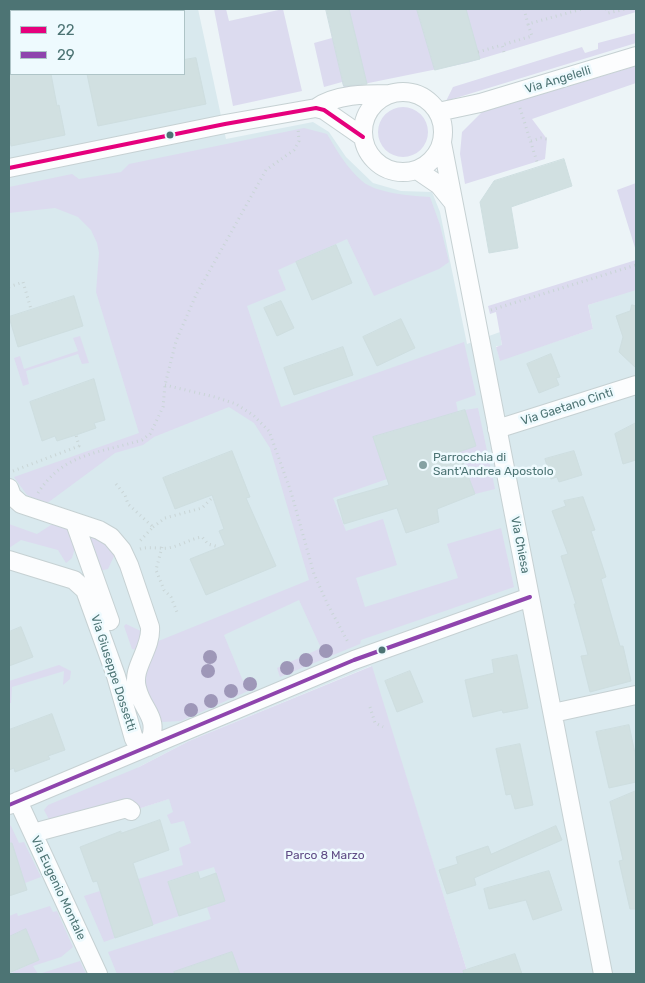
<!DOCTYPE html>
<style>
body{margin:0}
#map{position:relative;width:645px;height:983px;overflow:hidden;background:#ecf4f7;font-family:Rubik,sans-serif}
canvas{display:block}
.frame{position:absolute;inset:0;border:10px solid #4d7474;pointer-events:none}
.legend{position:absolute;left:10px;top:10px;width:175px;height:65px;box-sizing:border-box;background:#eefafe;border:1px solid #aec4c7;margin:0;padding:6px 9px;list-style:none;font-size:15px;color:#4d7474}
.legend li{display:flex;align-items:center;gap:10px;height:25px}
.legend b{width:25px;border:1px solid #aec4c7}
</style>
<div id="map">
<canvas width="645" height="983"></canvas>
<div class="frame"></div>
<ul class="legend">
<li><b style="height:6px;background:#e5007d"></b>22</li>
<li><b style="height:6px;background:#8e44ad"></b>29</li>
</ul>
</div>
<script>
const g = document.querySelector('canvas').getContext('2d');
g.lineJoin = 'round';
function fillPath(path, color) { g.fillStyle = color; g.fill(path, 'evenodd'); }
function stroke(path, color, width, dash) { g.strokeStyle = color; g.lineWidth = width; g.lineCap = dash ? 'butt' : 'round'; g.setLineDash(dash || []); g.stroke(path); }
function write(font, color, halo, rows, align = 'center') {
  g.font = font + ' Rubik,sans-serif'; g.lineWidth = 5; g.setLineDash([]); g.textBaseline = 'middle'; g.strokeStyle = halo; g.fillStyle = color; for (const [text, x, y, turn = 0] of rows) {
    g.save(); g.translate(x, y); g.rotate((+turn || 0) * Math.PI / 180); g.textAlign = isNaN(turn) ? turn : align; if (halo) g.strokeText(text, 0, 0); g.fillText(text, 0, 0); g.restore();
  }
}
const residential = new Path2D(`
 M9,9H198L226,139L313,122L329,132L346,157L373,183L401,191L432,192L440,212L467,344L500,332L502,346H496L500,360L593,329L588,305L636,289V974H468L371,666L189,741L139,767L57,835L199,789L255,974H9ZM11,11H184V74H11Z`);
const green = new Path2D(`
 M214,9H226L229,21L283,9L302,91L233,106Z
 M326,9H636V12L467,63L344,88L342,82L324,87L314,43L332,38Z
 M636,33V43L446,101L453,87L582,47L585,53L598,49V43Z
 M636,66V83L532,119L547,139L545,159L465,184L460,154L462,132L482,112Z
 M378 132a25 25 0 1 1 50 0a25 25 0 1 1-50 0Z
 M304,128L327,134C337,151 347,168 362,181C375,193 412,196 430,197L440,225L449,262L439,269L374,296L347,239L278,270L286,290L247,306L281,407L464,342L476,395L456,402L458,412L446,416L373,437L387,479L333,498L346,531L383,519L397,565L356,578L365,607L458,578L447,544L501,528L514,587L361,640L360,644L280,677L277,668L321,648L299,600L224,635L243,681L253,678L257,687L181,721L162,722C152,708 139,690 144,672C146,662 152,652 156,642L309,580L270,448L254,423L229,407L154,437L143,445L115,453L46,504L27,495L14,477L139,433L96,292L99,253L97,243L91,230L78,217L55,208L9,213V187L72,174L79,179L121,172L129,164Z
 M636,183V251L617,190Z
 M636,260V290L588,305L593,329L500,361L496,347L502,345L496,312L490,314L488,306Z
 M80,336L89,363L82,364L78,354L26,371L29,384L23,386L14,358L20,356L24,369L78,351L73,338Z
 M478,408L495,489L475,494L459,452L476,446L465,410Z
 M54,523L68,528L77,541L72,558L66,563L58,550L21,540L9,548V524L37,534Z
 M88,535C101,535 108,544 115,554L108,569L99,571Z
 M126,624L145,633L138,650L132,649L124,626Z
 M59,665L71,671L70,679L63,685L64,671L12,687L11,703H9V681Z
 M372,666L468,974H117L108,952L211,919L207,907L225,901L214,867L168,881L179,916L153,925L142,890L104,903L115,938L104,942L84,896L183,865L179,848L191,843L184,821L171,824L167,815L173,812L169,799L57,835L44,810L48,805L139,767L189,741Z
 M9,825L11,826L19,843L24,842L41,877L25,883L16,856L9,858Z
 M50,906L53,912L57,911L73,947L61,957L33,966L38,974H9L39,960L26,930L9,937V916L17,913L18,916Z
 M80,961L86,974H39Z`);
const building = new Path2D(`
 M326,9H349L367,84L344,86Z
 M417,9H466L480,59L435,70Z
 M196,58L206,104L98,126L87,74H184V60Z
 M9,74H51L57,106L59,105L65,135L11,146L9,134Z
 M564,159L572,186L511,207L518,248L489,253L480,202L494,181Z
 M336,245L352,283L312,300L296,262Z
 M74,296L83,326L18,347L9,317Z
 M281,301L294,328L277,336L264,308Z
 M632,305L636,306V368L619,352L623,337L616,316L630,311Z
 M401,319L415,348L377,366L363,337Z
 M343,347L353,375L294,395L284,368Z
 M551,354L560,377L556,378L559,385L539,393L527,364Z
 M94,379L105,420L94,423L96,428L79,434L57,441L55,436L42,441L30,402Z
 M465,410L476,446L459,452L475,494L437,509L439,522L406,533L397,508L344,524L337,500L389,485L373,437Z
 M636,423V460L623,464L615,434Z
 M232,451L250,497L246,498L276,566L206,595L190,559L225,545L219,531L224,529L212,495L175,509L163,478Z
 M574,451L582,475L559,482L557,477L551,479L545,459Z
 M583,497L595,530L591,531L606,577L601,579L620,646H623L631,681L590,692L581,656L588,655L574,604H576L561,556L568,554L552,511L566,506L564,501Z
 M21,627L33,657L9,666V632Z
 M517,655L528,708L503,713L502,710L473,717L465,680L494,673L492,660Z
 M410,671L423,702L397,712L385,681Z
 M52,714L65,750L48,756L50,759L15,772L14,768L9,770V730Z
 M629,725L636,758V782L609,788L596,732Z
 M520,744L533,805L515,809L511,794L506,795L496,749Z
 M636,791V909H630L619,861L623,860L610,802Z
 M160,820L169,850L133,863L153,925L115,938L97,881L93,882L80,847L121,831V833Z
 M556,826L562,840L474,878L476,885L447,894L439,870L458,864L456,857L488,846L491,854Z
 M9,843H12L27,890L9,896Z
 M549,871L562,910L533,920L526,900L489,909L484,889Z
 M198,872L200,879L216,873L225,901L179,916L168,882Z
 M26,929L39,960L9,973V937Z
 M232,952L240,974H175L174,972Z
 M515,954L522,974H464L463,971Z`);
const path = new Path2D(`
 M524,9L528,24
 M606,9L608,13L626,9
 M478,52L502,45
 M504,52L502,45L532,36L528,24L582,9
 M520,108L537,162
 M531,141L541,138L547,139
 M9,287L23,282L31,309
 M491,310L636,265
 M165,385L215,397L236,404L253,415L269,431L291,492L314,574L328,605L349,644
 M13,471L79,446L76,435
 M116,484L125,495L128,504L153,527L138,543
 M38,493C63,453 100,453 142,440L150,434L163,407L165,385L176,341L196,295L266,170L294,150L299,141L298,127
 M153,527L165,518L202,508L211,499
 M162,547L156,570L164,590L171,597L177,612
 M140,549C149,546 158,549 168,548C180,546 190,539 202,537L208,544L219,547
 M370,707L375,723L383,727`);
const minor = new Path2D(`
 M363 132a40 40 0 1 1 80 0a40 40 0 1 1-80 0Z
 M316,108C336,94 366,94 389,94
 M438,112L480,103L636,56
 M442,143L603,974
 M9,168L225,124L316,108L324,110L363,137
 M417,170L439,185L452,201
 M497,429L636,385
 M9,488L12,496L21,504L99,530L111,537L122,550L129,565L150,627C152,649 131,668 137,688C143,713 161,716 148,747L134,739L116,676L85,590L74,580L9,560
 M75,523L110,621
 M553,713L636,695
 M18,801L98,974
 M9,805L354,660L530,597
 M33,833L127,808L131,811`);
const bus1 = new Path2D(`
 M9,168L225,124L316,108L324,110L363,137`);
const bus2 = new Path2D(`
 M9,805L354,660L530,597`);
const trees = [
 [326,651],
 [210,657],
 [306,660],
 [287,668],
 [208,671],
 [250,684],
 [231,691],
 [211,701],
 [191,710]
];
const markers = [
 [170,135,4.5,"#4d7474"],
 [423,465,5,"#85a1a2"],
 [382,650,4.5,"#4d7474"]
];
const streetNames = [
 ["Via Angelelli",558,80,-17],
 ["Via Gaetano Cinti",567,407,-18],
 ["Via Chiesa",520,545,79],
 ["Via Giuseppe Dossetti",113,673,72],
 ["Via Eugenio Montale",58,888,65]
];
const poiNames = [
 ["Parrocchia di",433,458],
 ["Sant'Andrea Apostolo",433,472]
];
const parkNames = [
 ["Parco 8 Marzo",325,856]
];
fillPath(residential, '#d9e9ee');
fillPath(green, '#dcdbef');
fillPath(building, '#d1e0e1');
stroke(building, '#cedee0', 1);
stroke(minor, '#c6d1d3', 20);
stroke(path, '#c9d5d6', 3, [1, 4]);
stroke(minor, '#fcfdfe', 18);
stroke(bus1, '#e5007d', 4);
stroke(bus2, '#8e44ad', 4);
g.fillStyle = '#9e97b8';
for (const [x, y] of trees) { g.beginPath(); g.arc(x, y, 7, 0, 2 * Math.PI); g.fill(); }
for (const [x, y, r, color] of markers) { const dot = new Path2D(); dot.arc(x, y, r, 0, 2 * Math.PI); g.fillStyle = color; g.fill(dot); stroke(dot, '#eefafe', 2); }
write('12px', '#4d7474', '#eefafe', streetNames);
write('12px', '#4d7474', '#eefafe', poiNames, 'left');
write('12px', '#5f4b85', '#eefafe', parkNames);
</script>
